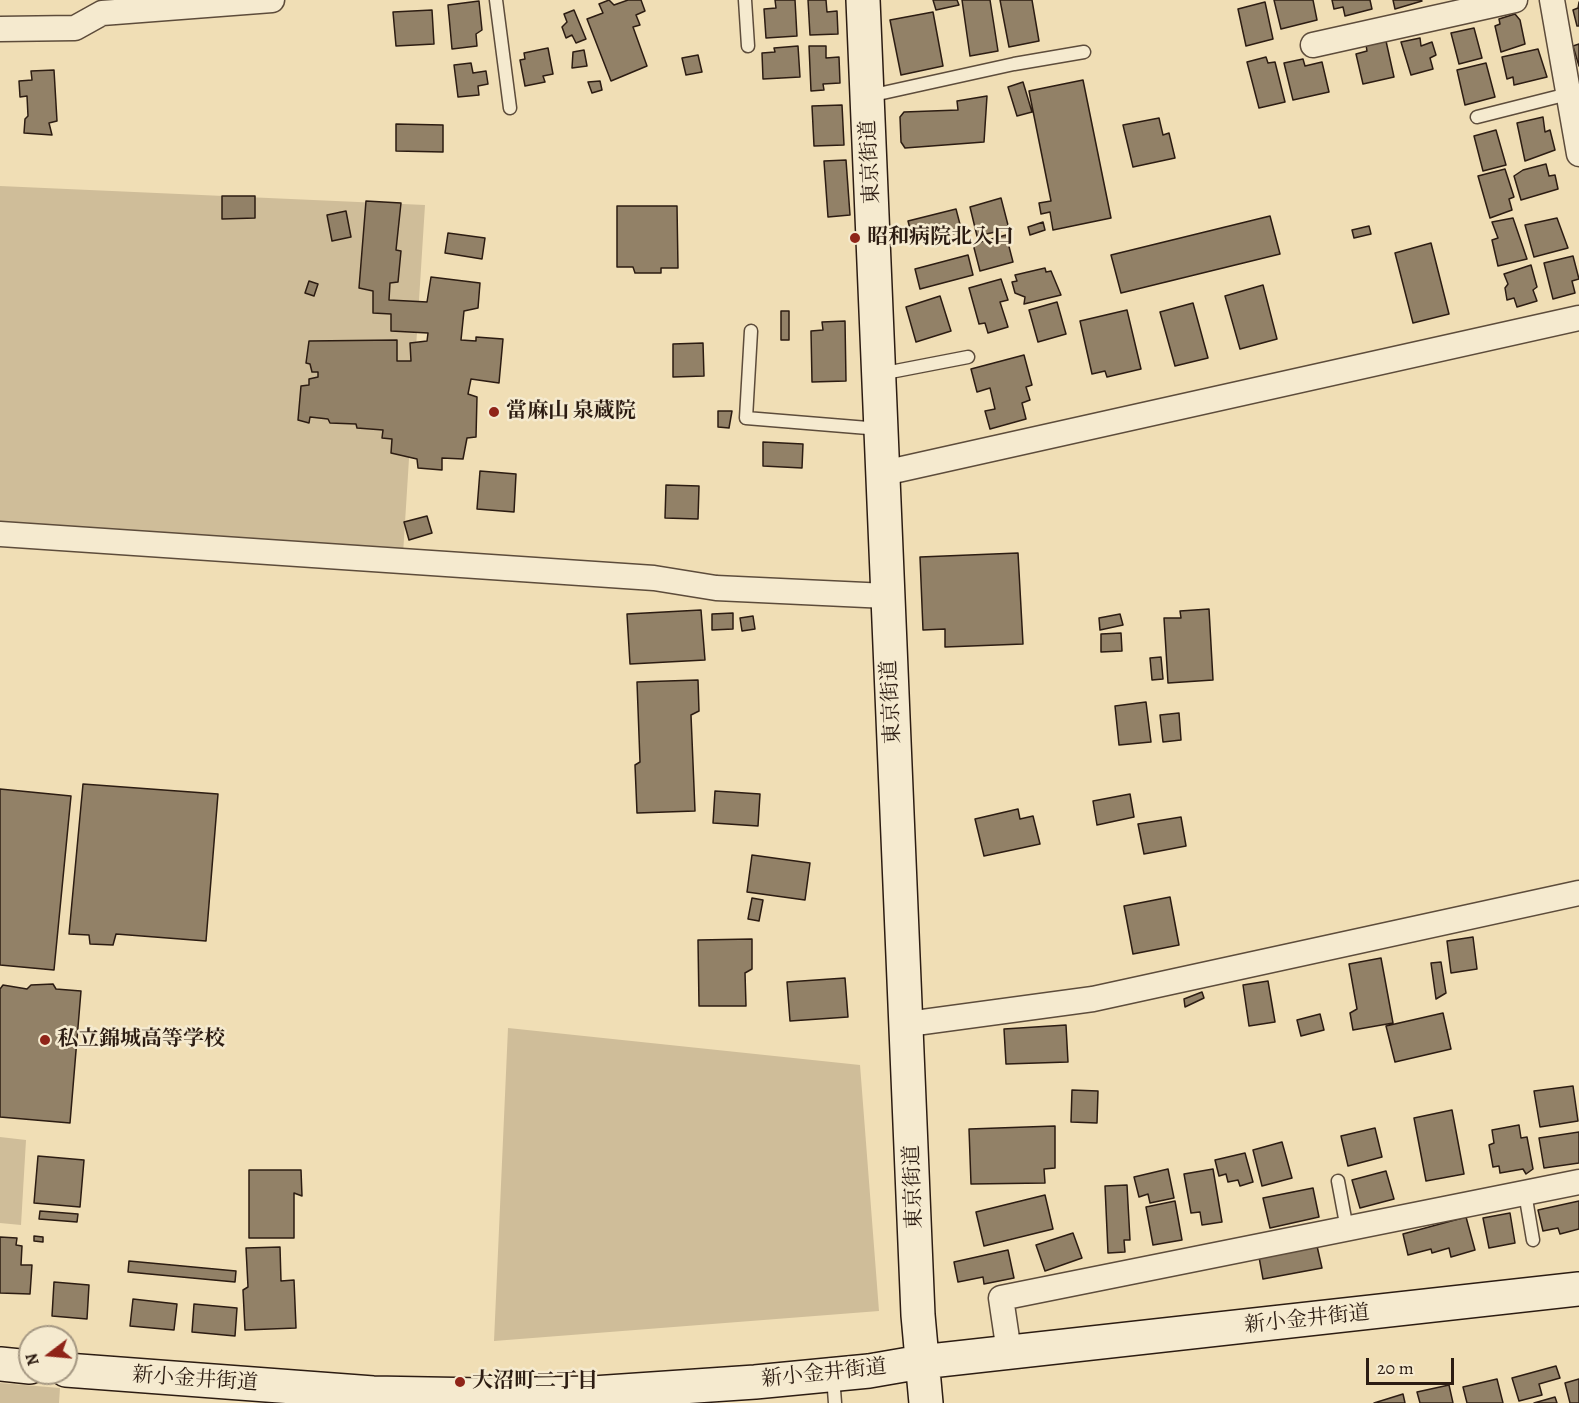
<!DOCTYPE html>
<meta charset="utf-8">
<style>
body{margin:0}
#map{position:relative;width:1579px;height:1403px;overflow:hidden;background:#f0deb5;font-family:Alegreya,serif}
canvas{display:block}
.north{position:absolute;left:18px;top:1325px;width:60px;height:60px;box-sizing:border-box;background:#f5eacf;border:2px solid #a59883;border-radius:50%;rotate:254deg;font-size:16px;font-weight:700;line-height:24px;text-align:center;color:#2c1c12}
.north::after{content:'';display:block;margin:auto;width:21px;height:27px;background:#8f2418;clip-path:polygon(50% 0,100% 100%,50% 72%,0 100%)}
.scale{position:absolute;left:1366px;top:1358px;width:88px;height:27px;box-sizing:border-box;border:3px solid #2c1c12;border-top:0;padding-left:8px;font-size:18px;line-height:21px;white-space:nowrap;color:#2c1c12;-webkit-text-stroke:4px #f5eacf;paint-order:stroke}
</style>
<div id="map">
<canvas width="1579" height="1403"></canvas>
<div class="north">N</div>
<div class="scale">20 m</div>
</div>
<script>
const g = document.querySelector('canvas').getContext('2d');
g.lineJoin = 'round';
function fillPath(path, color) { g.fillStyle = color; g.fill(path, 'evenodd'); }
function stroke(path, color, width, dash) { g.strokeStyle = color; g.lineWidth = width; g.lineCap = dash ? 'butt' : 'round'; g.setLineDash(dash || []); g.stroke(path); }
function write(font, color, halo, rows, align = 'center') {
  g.font = font + ' Alegreya,"Noto Serif JP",serif'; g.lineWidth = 5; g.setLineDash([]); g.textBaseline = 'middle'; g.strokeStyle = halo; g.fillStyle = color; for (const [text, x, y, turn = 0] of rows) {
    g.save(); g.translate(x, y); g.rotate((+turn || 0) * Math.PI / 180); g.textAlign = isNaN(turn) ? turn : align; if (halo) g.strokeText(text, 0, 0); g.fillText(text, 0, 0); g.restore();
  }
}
const green = new Path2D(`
 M0,186L425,205L403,554L0,528Z
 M508,1028L860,1065L879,1311L494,1341Z
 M0,1137L26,1140L21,1225L0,1223Z
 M0,1383L60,1388L59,1403H0Z`);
const building = new Path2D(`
 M609,0L614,5L628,0H641L645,11L636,15L640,25L633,27L647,66L611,81L587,19L603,13L599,4Z
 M775,0H795L797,36L766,38L764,9L776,8Z
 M808,0H826L827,12L837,11L838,34L810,35Z
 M933,0H957L959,5L936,10Z
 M962,0H990L998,51L970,56Z
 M1000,0H1032L1039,41L1009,47Z
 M1274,0H1313L1317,20L1281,29Z
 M1332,0H1370L1372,9L1345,16L1343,7L1334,9Z
 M1393,0H1421L1422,1L1395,9Z
 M479,1L482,30L476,34L477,46L452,49L448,5Z
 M1265,2L1273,39L1246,46L1238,9Z
 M1579,2V26H1577L1573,10L1578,8Z
 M432,10L434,44L396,46L393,12Z
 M574,10L586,39L576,43L572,35L566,38L562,27L567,22L564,14Z
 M933,12L943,66L901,75L890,20Z
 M1515,14L1520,20L1525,44L1501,52L1495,26L1500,24L1499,19Z
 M1474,28L1482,58L1459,64L1451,33Z
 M1420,38L1421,46L1432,42L1436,55L1430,58L1433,69L1411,75L1401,42Z
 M1386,41L1394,77L1363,84L1356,54L1367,51L1366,45Z
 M1579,44V66L1573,46Z
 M798,46L800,77L763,79L762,53L775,52L774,48Z
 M809,46H826V58L839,57L840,83L823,84L824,90L811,91Z
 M548,48L553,74L543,76L545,82L525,86L520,60L525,59L524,53Z
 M1538,49L1547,77L1514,85L1513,77L1507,79L1502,57Z
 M584,50L587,66L572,68L573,52Z
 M698,55L702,72L686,75L682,58Z
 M1266,57L1268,63L1275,62L1285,102L1259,108L1247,62Z
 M1303,59L1305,66L1322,62L1329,92L1293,100L1284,63Z
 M471,63L473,73L486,71L488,84L478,86L479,95L458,97L454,65Z
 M1486,63L1495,97L1465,105L1457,70Z
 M54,70L57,121L49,123L52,135L24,133L25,119L28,116L27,96L20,97L19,81L32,80L31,71Z
 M1083,80L1111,218L1053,230L1050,212L1041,214L1039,203L1051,201L1029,91Z
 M600,81L602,90L592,93L588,82Z
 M1023,82L1032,112L1017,116L1008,87Z
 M987,96L984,142L905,148L901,142L900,117L904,112L958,110L957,101Z
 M842,105L844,145L814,146L812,106Z
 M1543,117L1545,132L1550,130L1555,150L1525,161L1517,123Z
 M1159,118L1163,135L1169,133L1175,158L1133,167L1123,125Z
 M396,124L443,125V152L396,151Z
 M1496,130L1506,165L1483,171L1474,136Z
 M846,160L850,215L828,217L824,161Z
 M1546,164L1549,176L1555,175L1558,189L1521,200L1514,176L1523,170Z
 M1505,169L1514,197L1509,199L1512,210L1490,218L1478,176Z
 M222,196H255V218L222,219Z
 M1001,198L1009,229L977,236L970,207Z
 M366,201L401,203L396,250L401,251L398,282L390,283L389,300L427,302L431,277L480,283L478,308L464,311L461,340L476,341V337L503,339L499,383L471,379L468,394L477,397L476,437L467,438L463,459L442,458V470L418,468L417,459L391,453L392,439L382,438L383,430L357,428L356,424L330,423L328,419L310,417L309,423L298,420L301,386L309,385V379L318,377V372H312L310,364L306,363L309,341L397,340V361H411L410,343L427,341L428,333L391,331V314L373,313V291L359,288Z
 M617,206H677L678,268H661V273H635L633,267H617Z
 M956,209L962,232L914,244L908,221Z
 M346,211L351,237L332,241L327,215Z
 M1270,216L1280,254L1121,293L1111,255Z
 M1513,218L1527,259L1498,266L1492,240L1498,238L1492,222Z
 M1557,218L1568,248L1534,257L1525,225Z
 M1043,222L1045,230L1030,235L1028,227Z
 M1369,226L1371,234L1354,238L1352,230Z
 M448,233L485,238L482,259L445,253Z
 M1006,235L1013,262L980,271L973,244Z
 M1431,243L1449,314L1413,323L1395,253Z
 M968,255L973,275L920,289L915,269Z
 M1573,256L1579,279L1572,281L1575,293L1553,299L1544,263Z
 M1531,265L1537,287L1533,290L1537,301L1517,307L1514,298L1507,300L1505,288L1508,284L1504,274Z
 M1045,268L1046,272L1051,271L1061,295L1024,304L1025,297L1015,293L1012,282L1017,281L1015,275Z
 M1001,279L1008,300L1000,302L1008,327L988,333L985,323L979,324L969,288Z
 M309,281L318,284L314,296L305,293Z
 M1263,285L1277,339L1240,349L1225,296Z
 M940,296L951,331L916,342L906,307Z
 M1057,302L1066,334L1038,342L1029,310Z
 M1193,303L1208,358L1175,366L1160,312Z
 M1127,310L1141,369L1107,377L1105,371L1092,374L1080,321Z
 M781,311H789V340H781Z
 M845,321L846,381L812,382L811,331L823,330L822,322Z
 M703,343L704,376L673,377V344Z
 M1024,355L1032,385L1026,387L1030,400L1022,403L1026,419L990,429L985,411L995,409L990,388L977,392L971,369Z
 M718,411H732L729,428L718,427Z
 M763,442L803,444L802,468L763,466Z
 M480,471L516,474L514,512L477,509Z
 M666,485L699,486L698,519L665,518Z
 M427,516L432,533L409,540L404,522Z
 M1018,553L1023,644L945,647V629L923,630L920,557Z
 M1209,609L1213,680L1168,683L1164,618H1181L1180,611Z
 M701,610L705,660L630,664L627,614Z
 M733,613V629L712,630V614Z
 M1120,614L1123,625L1100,630L1099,618Z
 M753,616L755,629L742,631L740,618Z
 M1121,633L1122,651L1101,652V634Z
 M1161,657L1163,679L1152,680L1150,658Z
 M698,680L699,711L691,715L695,811L637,813L635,765L640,762L637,682Z
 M1146,702L1151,742L1119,745L1115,706Z
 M1179,713L1181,740L1163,742L1160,715Z
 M83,784L218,794L206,941L116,934L113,945L90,944L89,935L69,934Z
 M0,789L71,796L54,970L0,965Z
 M715,791L760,794L758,826L713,823Z
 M1130,794L1134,817L1097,825L1093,801Z
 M1018,809L1020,819L1033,816L1040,844L984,856L975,819Z
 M1181,817L1186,846L1144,854L1138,824Z
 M752,855L810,863L805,900L747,892Z
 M1170,897L1179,945L1133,954L1124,906Z
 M752,898L763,900L759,921L748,919Z
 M1473,937L1477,969L1451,973L1447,941Z
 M752,939V969L745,973L746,1006H699L698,940Z
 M1381,958L1393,1023L1353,1030L1350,1013L1357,1009L1349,964Z
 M1441,962L1446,993L1436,999L1431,963Z
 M845,978L848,1017L790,1021L787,982Z
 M1268,981L1275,1022L1249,1026L1243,985Z
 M53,984L56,989L81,991L70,1123L0,1117V989L3,985L27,989L31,985Z
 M1202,992L1204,998L1185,1007L1184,999Z
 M1443,1013L1451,1049L1395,1062L1386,1026Z
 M1320,1014L1324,1030L1301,1036L1297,1020Z
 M1066,1025L1068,1062L1006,1064L1004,1029Z
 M1573,1086L1578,1121L1540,1127L1534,1091Z
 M1072,1090L1098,1091L1097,1123L1071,1122Z
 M1452,1110L1464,1174L1426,1181L1414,1118Z
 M1519,1125L1521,1138L1527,1137L1533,1169L1526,1174L1523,1169L1500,1173L1499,1166L1493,1167L1489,1145L1494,1143L1492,1130Z
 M1055,1126V1168L1044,1169L1045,1183L971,1184L969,1129Z
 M1375,1128L1382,1157L1348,1166L1341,1136Z
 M1579,1132V1163L1544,1168L1539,1138Z
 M1282,1142L1292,1178L1262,1186L1253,1150Z
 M1245,1153L1253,1182L1240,1186L1238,1180L1228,1182L1226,1174L1219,1176L1215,1160Z
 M38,1156L84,1160L80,1207L34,1203Z
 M1168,1169L1174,1198L1150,1203L1148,1194L1139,1197L1134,1177Z
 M1213,1169L1222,1222L1202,1225L1200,1212L1191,1213L1184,1174Z
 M249,1170H301L302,1196L294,1193V1238H249Z
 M1386,1171L1394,1199L1360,1208L1352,1180Z
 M1127,1185L1130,1240H1124L1125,1252L1108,1253L1105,1186Z
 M1313,1188L1319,1217L1270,1228L1263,1198Z
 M1045,1195L1053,1229L984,1246L976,1212Z
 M1175,1201L1182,1240L1153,1245L1146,1207Z
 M1579,1201V1229L1560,1234L1558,1228L1543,1231L1538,1210Z
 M40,1211L78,1214L77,1222L39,1219Z
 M1510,1213L1515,1243L1489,1248L1483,1218Z
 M1466,1217L1475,1250L1451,1257L1449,1248L1432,1253L1431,1249L1408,1255L1403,1234Z
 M1073,1233L1082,1258L1045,1271L1036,1245Z
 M34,1236L43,1237V1242L34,1241Z
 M0,1237L17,1238L16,1245L22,1246L21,1265H32L30,1294L0,1293Z
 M1317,1246L1322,1268L1263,1279L1259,1257Z
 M280,1247L281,1281L294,1280L296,1328L245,1330L243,1290L248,1287L246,1248Z
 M1008,1250L1014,1278L984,1284L983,1277L958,1282L954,1262Z
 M129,1261L236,1271L235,1282L128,1272Z
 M54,1282L89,1285L87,1319L52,1316Z
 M133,1299L177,1304L174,1330L130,1326Z
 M194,1304L237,1308L235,1336L192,1332Z
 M1556,1366L1560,1378L1539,1384L1542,1395L1519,1401L1512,1378Z
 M1497,1379L1503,1403H1467L1463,1387Z
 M1579,1379V1403H1570L1565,1383Z
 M1449,1385L1453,1403H1420L1417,1392Z
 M1403,1394L1405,1403H1374Z
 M1555,1397L1557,1403H1534Z`);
const lane = new Path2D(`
 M496,0L510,108
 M745,0L748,46
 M869,96L1014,64L1084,52
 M1477,117L1572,93
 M751,331L746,418L880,429
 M880,374L968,357
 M1338,1181L1347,1229
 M1525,1193L1533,1240
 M833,1376L835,1403`);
const street = new Path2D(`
 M1552,0L1579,154
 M0,29L75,28L102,13L272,0
 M1313,45L1515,0
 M884,473L1579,318
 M0,534L654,578L716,588L887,596
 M908,1024L1093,999L1579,893
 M1009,1352L1001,1298L1579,1182`);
const secondary = new Path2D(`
 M863,0L918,1315L926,1403
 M0,1364L30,1367
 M66,1370L373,1393L483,1395L593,1393L755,1382L869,1371L921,1362L1579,1289`);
const markers = [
 [855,238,6,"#8f2418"],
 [494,412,6,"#8f2418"],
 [45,1040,6,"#8f2418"],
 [460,1382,6,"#8f2418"]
];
const streetNames = [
 ["東京街道",871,162,-93],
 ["東京街道",892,702,-93],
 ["東京街道",914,1187,-92],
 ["新小金井街道",1307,1320,-6],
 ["新小金井街道",824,1374,-6],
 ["新小金井街道",195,1380,4]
];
const poiNames = [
 ["昭和病院北入口",867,238],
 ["當麻山 泉蔵院",506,412],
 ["私立錦城高等学校",57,1040],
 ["大沼町二丁目",472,1382]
];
fillPath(green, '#cfbd99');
fillPath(building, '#928167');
stroke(building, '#2c1c12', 1.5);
stroke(lane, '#5d4c3b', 15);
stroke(street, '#5d4c3b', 27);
stroke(secondary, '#2c1c12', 36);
stroke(lane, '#f5eacf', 12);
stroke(street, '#f5eacf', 24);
stroke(secondary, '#f5eacf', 33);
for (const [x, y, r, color] of markers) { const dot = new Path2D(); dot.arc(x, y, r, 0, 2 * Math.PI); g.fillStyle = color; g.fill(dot); stroke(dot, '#f5eacf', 2); }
write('21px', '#2c1c12', '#f5eacf', streetNames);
write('bold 21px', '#2c1c12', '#f5eacf', poiNames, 'left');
</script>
